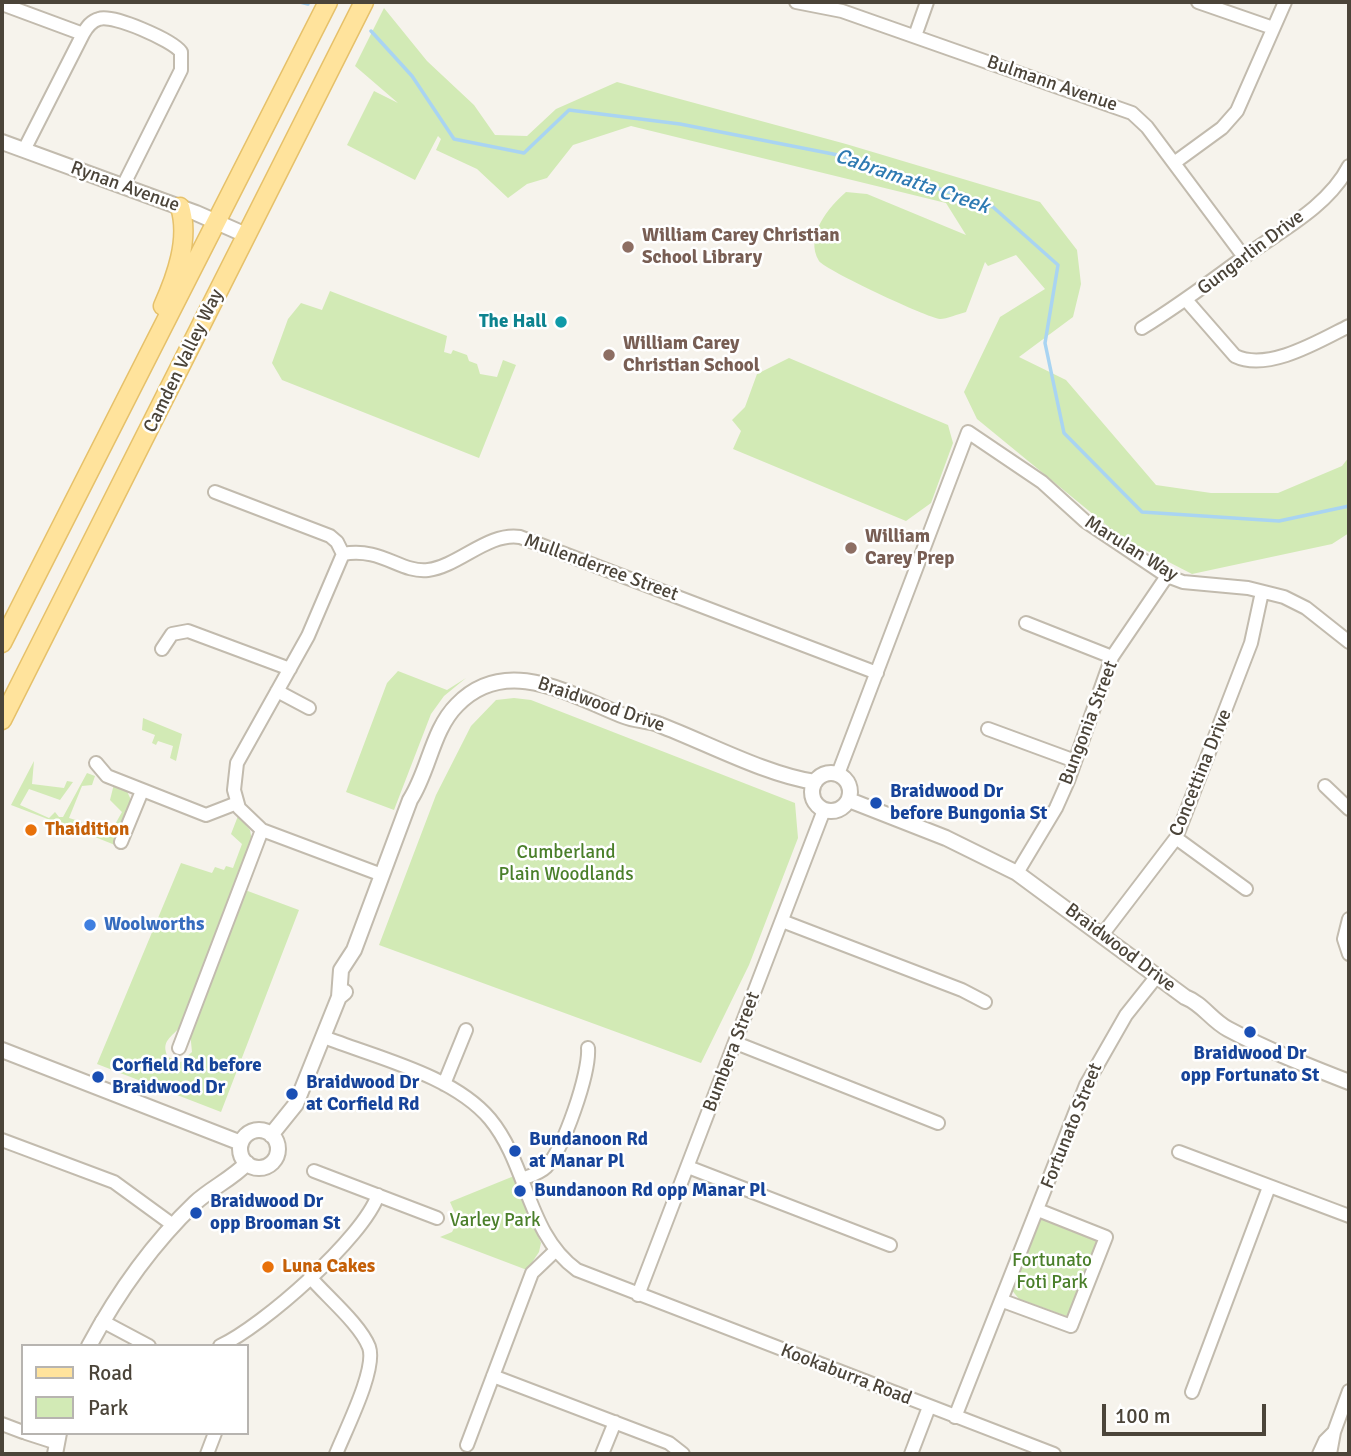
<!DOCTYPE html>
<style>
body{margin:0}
#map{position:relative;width:1351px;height:1456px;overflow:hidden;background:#f6f3ec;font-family:Signika,sans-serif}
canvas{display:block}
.frame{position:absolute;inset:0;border:4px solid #4b4439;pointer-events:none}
.legend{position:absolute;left:21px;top:1344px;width:228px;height:91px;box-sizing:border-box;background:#fff;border:2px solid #b7b4b0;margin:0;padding:9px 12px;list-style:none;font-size:21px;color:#4b4439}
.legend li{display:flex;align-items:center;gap:14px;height:35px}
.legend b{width:35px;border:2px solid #b7b4b0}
.scale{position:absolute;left:1102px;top:1404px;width:164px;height:32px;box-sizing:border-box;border:4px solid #4b4439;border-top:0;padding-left:9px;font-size:21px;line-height:24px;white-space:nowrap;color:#4b4439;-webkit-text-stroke:5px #fff;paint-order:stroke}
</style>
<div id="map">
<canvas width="1351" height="1456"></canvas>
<div class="frame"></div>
<ul class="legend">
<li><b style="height:9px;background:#ffe39c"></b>Road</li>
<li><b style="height:19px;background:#d2eab5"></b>Park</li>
</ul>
<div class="scale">100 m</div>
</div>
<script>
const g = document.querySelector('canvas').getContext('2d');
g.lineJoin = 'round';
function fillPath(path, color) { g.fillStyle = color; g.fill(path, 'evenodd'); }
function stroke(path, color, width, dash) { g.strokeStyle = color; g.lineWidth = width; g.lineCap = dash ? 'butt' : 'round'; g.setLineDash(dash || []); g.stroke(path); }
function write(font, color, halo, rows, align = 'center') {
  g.font = font + ' Signika,sans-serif'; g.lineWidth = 5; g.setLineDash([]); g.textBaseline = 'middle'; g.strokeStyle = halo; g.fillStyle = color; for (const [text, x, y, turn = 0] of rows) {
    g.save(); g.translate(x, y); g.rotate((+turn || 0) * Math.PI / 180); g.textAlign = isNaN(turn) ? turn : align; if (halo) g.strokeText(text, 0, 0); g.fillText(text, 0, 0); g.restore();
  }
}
const green = new Path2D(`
 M384,8L427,61L474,105L495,135L527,136L556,109L617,82L846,144L1040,202L1077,250L1081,284L1073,317L1019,357L1066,380L1156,485L1211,493H1278L1342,466L1349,457V533L1332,544L1192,574L1122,538L977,419L964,392L1000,317L1045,289L1016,255L988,266L985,262L966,312C958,314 947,319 940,319C928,318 825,270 819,261C804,236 829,207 846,192L867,194L966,235L946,203L631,126L573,145L547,178L527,184L508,198L477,169L436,150L441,139L438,136L415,180L347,145L374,91L398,103L355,66Z
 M330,291L447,336L444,352L451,354L453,350L467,355L469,361L477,364L480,374L497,377L503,360L516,365L479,458L282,380L272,363L288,319L301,303L322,310Z
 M789,358L948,425L953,443L931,503L906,521L733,449L741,431L732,420L745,407L757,374Z
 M398,671L447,690L466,678L444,696L431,714L394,810L346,792L387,683Z
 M514,698L531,700L795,803L798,838L749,965L701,1063L379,945L436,795L471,726L496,700Z
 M143,718L182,734L176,761L170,758L173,746L158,741L156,745L152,743L155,735L142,730Z
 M34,761L32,784L64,788L67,781L73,782L60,800L29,789L20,805L49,818L55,812L59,817H63L87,773L95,776L92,785L82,786L69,818L82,822L79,831L11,805Z
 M114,784L126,789L131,800L115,845L90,835L92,830L89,828L109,835L122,812L110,800Z
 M238,816L250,830L252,841L181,1026C172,1037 160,1041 168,1057L181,1062L192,1052L190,1032L245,890L299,910L221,1112L97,1064L181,863L212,873L215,867L224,870L226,866L233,868L242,844L231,834Z
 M514,1176L541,1243L539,1252L527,1270L440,1237L452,1232L458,1220L450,1202Z
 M1045,1217L1096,1238L1097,1244L1071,1312L1066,1316L1019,1299L1011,1289L1039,1219Z`);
const stream = new Path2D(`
 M300,2L308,4
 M371,31L412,76L454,139L524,153L569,110L680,124L838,155L993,207L1058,265L1045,343L1064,433L1142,512L1279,521L1349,506`);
const minor = new Path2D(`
 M796,2L842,11L1132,113L1147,127L1244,257
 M1198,2L1273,28
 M2,4L83,34
 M915,36L927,2
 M24,150L83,34C87,27 91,21 99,19C113,14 172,40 181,52V70L123,186
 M1174,163L1222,128L1237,111L1285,2
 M1187,301L1235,356C1268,372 1319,341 1349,326
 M1142,328C1178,306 1210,282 1244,257C1280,231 1328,207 1349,166
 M215,492L330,536L337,542L343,554
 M343,554C382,547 400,573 428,570C459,566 488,532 520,537L877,673
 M343,554L308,636L237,763L234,790L239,808L262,830L382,875
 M1026,623L1112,657
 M162,649L172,634L188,631L290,669
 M277,691L309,708
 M988,729L1075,761
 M96,763L107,776L206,815L237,803
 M838,774L968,432L1042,482L1085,521L1167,576L1183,582L1248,588L1284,597L1306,608L1349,642
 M1325,786L1349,809
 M1176,838L1246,889
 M121,842L142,791
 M1017,873L1056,808L1068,781L1112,657L1167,576
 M1349,919L1344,939L1349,954
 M782,921L962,990L985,1002
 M1102,935L1176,838L1251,643L1262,592
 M324,1037C377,1058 453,1075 490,1119C528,1165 527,1234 577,1270L1054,1454
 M736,1043L938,1123
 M179,1048L262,830
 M444,1084L466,1030
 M2,1140L114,1182L173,1225
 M1179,1152L1349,1216
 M688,1167L890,1245
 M314,1171L437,1218
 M522,1179C530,1176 540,1173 546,1167C564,1149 590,1072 588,1048
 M310,1277C326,1296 360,1324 369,1347C377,1369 345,1431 336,1454
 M638,1295L824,810
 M1003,1301L1071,1326L1106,1237L1038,1210
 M102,1321L149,1346
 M220,1346C263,1326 363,1238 378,1195
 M493,1376L669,1443L683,1454
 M1192,1392L1269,1187
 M955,1417L1086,1085L1126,1015L1157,976
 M2,1424L23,1432
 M26,1433L57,1443
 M467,1445L532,1273L554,1252
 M207,1454L215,1433
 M602,1454L615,1422
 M911,1454L929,1407
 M1319,1454L1325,1441L1334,1432
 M1330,1454L1334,1432L1349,1391`);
const tertiary = new Path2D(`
 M2,142L196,213L246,235
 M812 792a19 19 0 1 1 38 0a19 19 0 1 1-38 0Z
 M849,800L946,838L1017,873L1185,997C1203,1004 1211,1020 1228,1029C1267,1050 1308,1066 1349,1082
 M339,997L341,970L354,950L410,800C429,771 432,730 457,705C506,654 571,695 624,716C636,721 649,720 660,725C707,743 767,775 815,782
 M2,1050L241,1143
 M240 1149a19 19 0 1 1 38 0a19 19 0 1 1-38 0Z
 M271,1135L296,1104L339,997L345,992
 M89,1346C118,1292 151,1245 195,1203C211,1188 232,1179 247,1163
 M55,1454L59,1433`);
const primary = new Path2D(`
 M163,306C176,277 190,239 180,207
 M2,643L328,2
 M2,720L364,2`);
const markers = [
 [628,247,7,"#8d6e63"],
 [561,322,7,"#0f9aa8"],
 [609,355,7,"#8d6e63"],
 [851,548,7,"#8d6e63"],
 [876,803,7,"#1a4fb4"],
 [31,830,7,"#e8710a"],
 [90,925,7,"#3f7fe0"],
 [1250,1032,7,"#1a4fb4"],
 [98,1077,7,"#1a4fb4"],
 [292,1094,7,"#1a4fb4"],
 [515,1151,7,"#1a4fb4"],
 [520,1191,7,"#1a4fb4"],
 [196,1213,7,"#1a4fb4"],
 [268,1267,7,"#e8710a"]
];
const streetNames = [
 ["Bulmann Avenue",1052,84,19],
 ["Rynan Avenue",125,187,20],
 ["Gungarlin Drive",1251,253,-37],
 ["Camden Valley Way",184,361,-64],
 ["Marulan Way",1131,549,32],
 ["Mullenderree Street",601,568,20],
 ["Braidwood Drive",601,705,19],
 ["Bungonia Street",1089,723,-69],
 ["Concettina Drive",1201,773,-68],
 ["Braidwood Drive",1120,948,37],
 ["Bumbera Street",732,1052,-69],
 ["Fortunato Street",1072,1126,-68],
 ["Kookaburra Road",846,1375,21]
];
const educationNames = [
 ["William Carey Christian",642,236],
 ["School Library",642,258],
 ["William Carey",623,344],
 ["Christian School",623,366],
 ["William",865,537],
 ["Carey Prep",865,559]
];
const cultureNames = [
 ["The Hall",547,322]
];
const transitNames = [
 ["Braidwood Dr",890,792],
 ["before Bungonia St",890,814],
 ["Braidwood Dr",1250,1054,"center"],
 ["opp Fortunato St",1250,1076,"center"],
 ["Corfield Rd before",112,1066],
 ["Braidwood Dr",112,1088],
 ["Braidwood Dr",306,1083],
 ["at Corfield Rd",306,1105],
 ["Bundanoon Rd",529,1140],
 ["at Manar Pl",529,1162],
 ["Bundanoon Rd opp Manar Pl",534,1191],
 ["Braidwood Dr",210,1202],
 ["opp Brooman St",210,1224]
];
const foodNames = [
 ["Thaidition",45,830],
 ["Luna Cakes",282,1267]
];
const parkNames = [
 ["Cumberland",566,853],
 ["Plain Woodlands",566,875],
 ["Varley Park",495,1221],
 ["Fortunato",1052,1261],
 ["Foti Park",1052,1283]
];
const shopNames = [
 ["Woolworths",104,925]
];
const waterNames = [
 ["Cabramatta Creek",912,182,19]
];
fillPath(green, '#d2eab5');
stroke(stream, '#a9d4f2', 3.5);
stroke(minor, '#c2bbae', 16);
stroke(tertiary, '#c2bbae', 18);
stroke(primary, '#e6c16a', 21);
stroke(minor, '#fff', 12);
stroke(tertiary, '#fff', 14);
stroke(primary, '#ffe39c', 18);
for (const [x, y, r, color] of markers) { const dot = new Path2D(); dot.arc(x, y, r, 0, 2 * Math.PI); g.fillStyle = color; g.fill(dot); stroke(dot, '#fff', 2.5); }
write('19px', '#4b4439', '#fff', streetNames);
write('bold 19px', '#785e54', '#fff', educationNames, 'left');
write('bold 19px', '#0d838f', '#fff', cultureNames, 'right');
write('bold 19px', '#164399', '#fff', transitNames, 'left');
write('bold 19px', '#c56008', '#fff', foodNames, 'left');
write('19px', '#4a7f2a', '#fff', parkNames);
write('bold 19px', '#366cbe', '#fff', shopNames, 'left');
write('italic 21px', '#2e7ab2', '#fff', waterNames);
</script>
